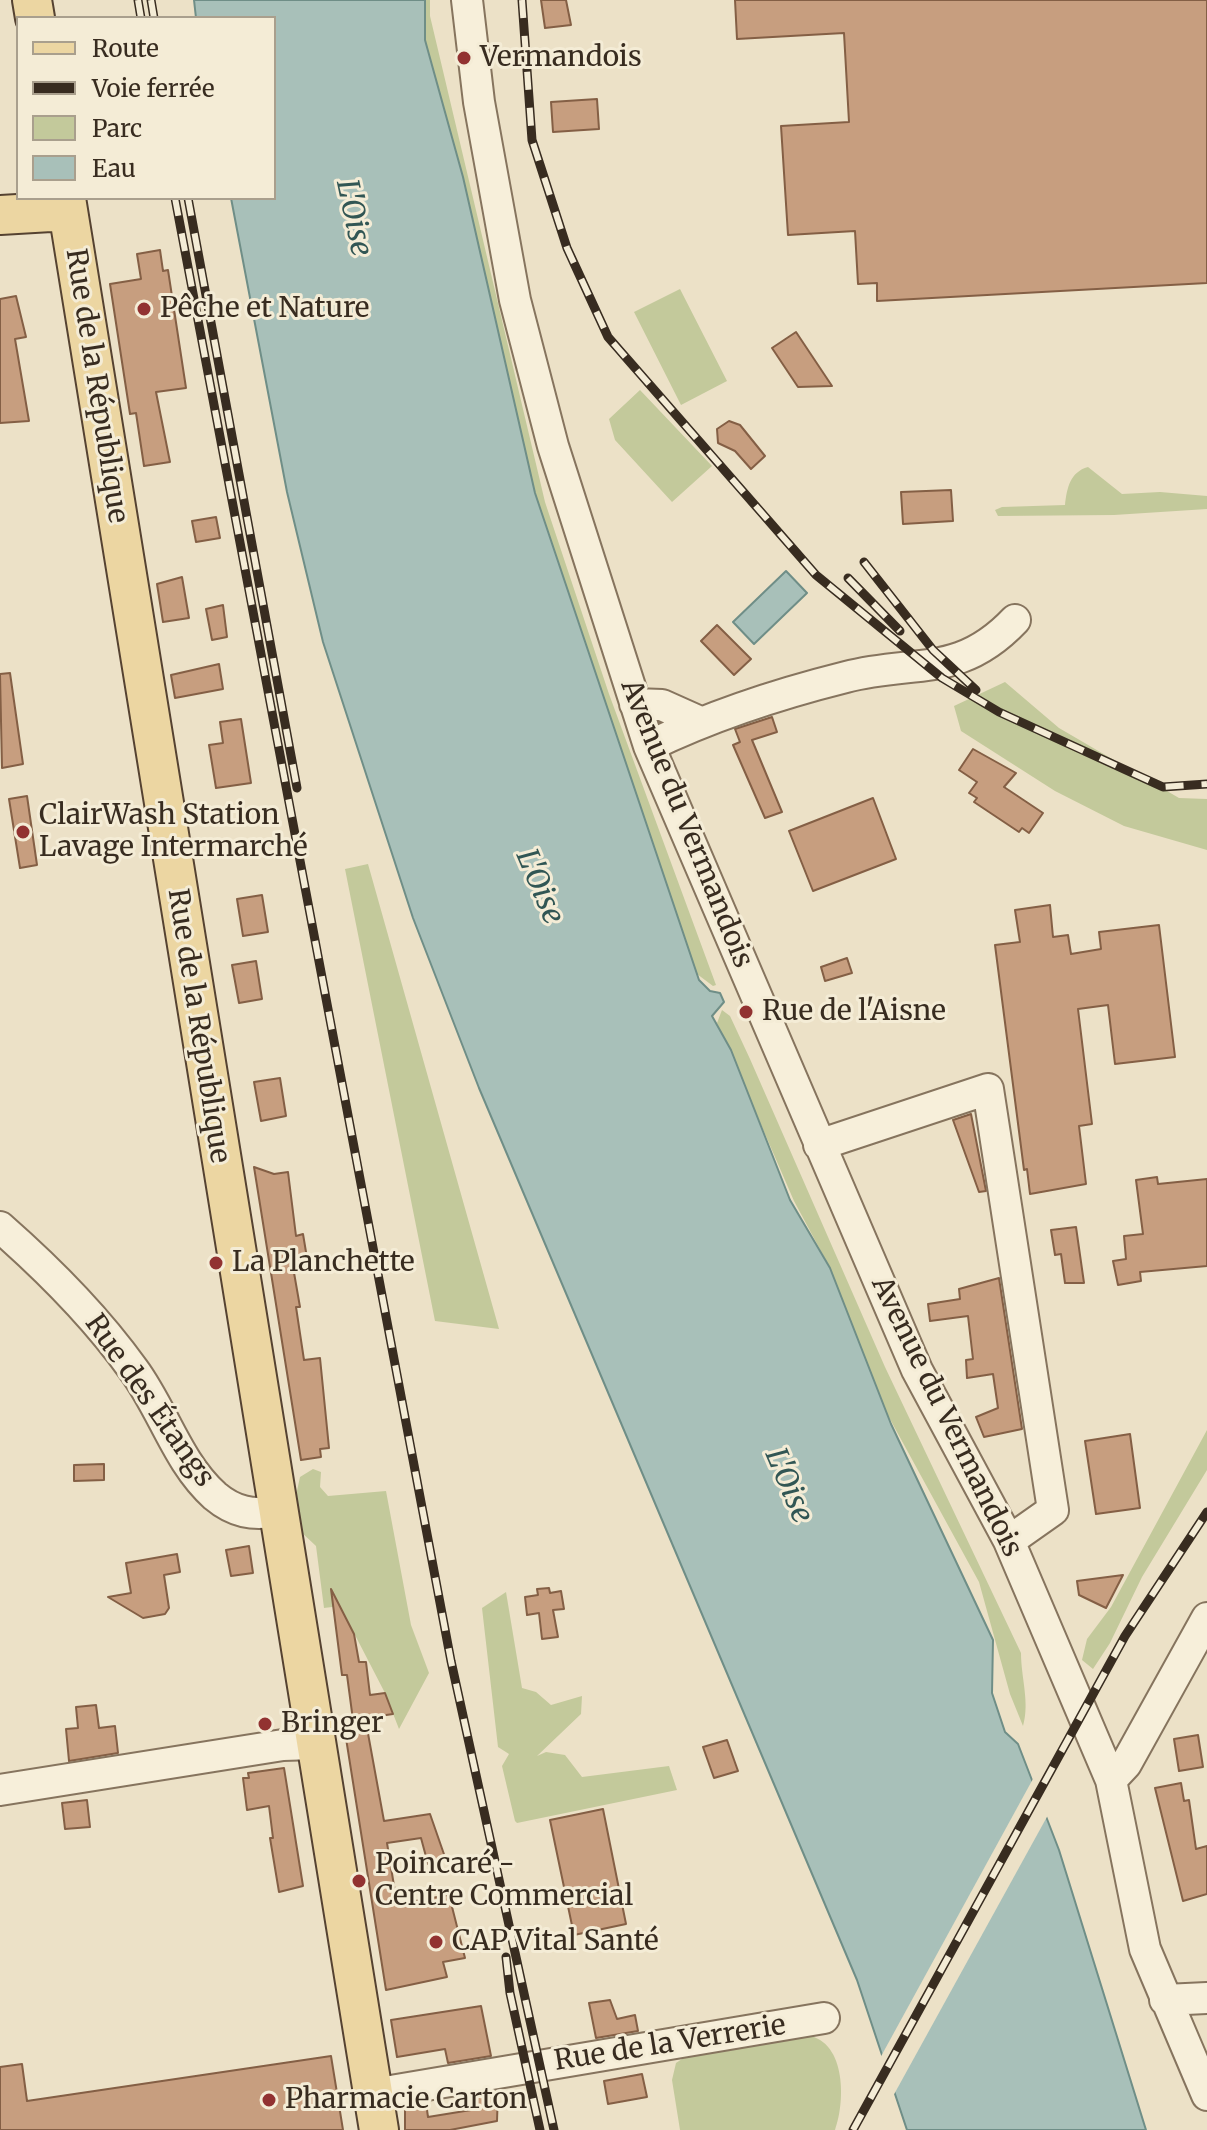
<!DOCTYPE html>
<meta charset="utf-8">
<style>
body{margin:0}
#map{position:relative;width:1207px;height:2130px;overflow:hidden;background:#ece1c7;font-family:Merriweather,serif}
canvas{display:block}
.legend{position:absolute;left:16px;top:16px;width:260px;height:184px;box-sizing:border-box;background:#f4ecd6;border:2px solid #a99f8d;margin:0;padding:10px 14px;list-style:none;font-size:24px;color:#382c20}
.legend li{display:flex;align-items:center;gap:16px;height:40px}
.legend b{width:40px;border:2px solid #a99f8d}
</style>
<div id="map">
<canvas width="1207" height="2130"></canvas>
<ul class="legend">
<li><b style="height:10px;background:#ecd6a2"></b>Route</li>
<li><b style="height:10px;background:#382c20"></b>Voie ferrée</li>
<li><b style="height:22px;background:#c3c99b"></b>Parc</li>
<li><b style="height:22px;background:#a8c0b9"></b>Eau</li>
</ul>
</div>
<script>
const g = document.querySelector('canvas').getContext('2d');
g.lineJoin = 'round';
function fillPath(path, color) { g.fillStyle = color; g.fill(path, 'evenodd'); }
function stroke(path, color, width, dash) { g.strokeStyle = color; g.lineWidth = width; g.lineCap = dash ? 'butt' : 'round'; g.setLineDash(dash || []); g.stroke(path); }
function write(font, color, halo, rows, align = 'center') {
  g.font = font + ' Merriweather,serif'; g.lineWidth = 6; g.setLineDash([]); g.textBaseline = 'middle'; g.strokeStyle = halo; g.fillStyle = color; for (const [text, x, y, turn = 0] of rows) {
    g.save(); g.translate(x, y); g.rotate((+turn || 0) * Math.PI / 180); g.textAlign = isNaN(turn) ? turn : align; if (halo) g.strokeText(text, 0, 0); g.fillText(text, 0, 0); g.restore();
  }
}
const green = new Path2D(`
 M418,0H430V16L545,502L609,694L716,985L713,986L689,968L572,640L442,142Z
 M680,289L727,381L681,405L634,312Z
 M640,390L712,466L672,502L615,440L609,419Z
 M1088,467L1122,494L1160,492L1207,496V509L1114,515L998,516L995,510L1002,507L1065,505C1067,488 1070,472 1088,467Z
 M1005,682L1059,728L1179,798L1207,799V850L1124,826L1055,791L961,731L954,706Z
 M368,864L499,1329L435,1321L345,869Z
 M722,1010L730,1016L750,1059L885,1367L1021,1653C1021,1678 1030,1702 1023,1726L1010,1694L979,1582L879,1399L830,1268L794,1201L717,1023Z
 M1207,1430V1470L1142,1577L1110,1643L1093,1669L1082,1660L1087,1639L1111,1607Z
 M313,1469L321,1472L320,1487L328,1496L386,1491L411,1625L429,1673L399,1729L385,1693L340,1606L324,1608L316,1546L300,1531L295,1500L300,1477Z
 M506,1592L522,1688L536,1692L551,1705L582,1696L581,1714L537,1756L546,1752L565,1755L582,1777L669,1766L677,1790L517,1823L515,1821L502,1766L509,1754L498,1747L482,1608Z
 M803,2035C846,2037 846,2100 835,2130H680L672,2080L676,2063L688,2055Z`);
const water = new Path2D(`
 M194,0H425V40L463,177L535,493L699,980L710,991L720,993L724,1002L712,1016L731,1050L790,1200L830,1268L891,1424L993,1640L992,1693L1005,1732L1018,1744L1059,1850L1146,2130H907L857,1980L479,1088L413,918L323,642L287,492L231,198H274V18H196Z
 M786,571L807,593L754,644L733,622Z`);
const pier = new Path2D(`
 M1034,1777L1048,1815L892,2098L879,2060Z`);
const building = new Path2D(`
 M541,0H566L571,25L545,28Z
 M735,0H1207V283L877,301V283L858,284L855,231L788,235L781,126L849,122L844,33L737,39Z
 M597,99L599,129L553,132L551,102Z
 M160,250L163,271L168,270L186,388L156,392L170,462L144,466L136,413L130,414L110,284L141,279L137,254Z
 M16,296L26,337L15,339L29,421L0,423V299Z
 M796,332L832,386L798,387L772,348Z
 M729,421L740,425L765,456L751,469L735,451L718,443L717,429Z
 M951,490L953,521L903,524L901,492Z
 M216,517L220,538L196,542L192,521Z
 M182,577L189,618L163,622L157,584Z
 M223,605L227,637L212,640L206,609Z
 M717,625L751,659L734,675L701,641Z
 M219,664L223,689L175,698L171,675Z
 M10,673L23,764L2,768L0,674Z
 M772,717L777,732L752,740L782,812L765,818L733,745L740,742L735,729Z
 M241,719L251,783L216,788L209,745L223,743L220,722Z
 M973,749L1016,773L1004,787L1043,813L1029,833L1022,828L1019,832L974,802L977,798L969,793L977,782L959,770Z
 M27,796L37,865L20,868L9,799Z
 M873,798L896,859L813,891L789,831Z
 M262,895L268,932L243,936L237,899Z
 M1050,905L1053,937L1068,935L1071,954L1101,949L1099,932L1159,925L1175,1057L1115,1064L1108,1005L1078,1009L1092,1124L1079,1126L1086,1184L1030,1194L1027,1169L1024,1170L995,945L1020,942L1015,910Z
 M847,958L852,973L825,981L821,967Z
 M256,961L262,999L239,1003L232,965Z
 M280,1078L286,1116L261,1121L254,1082Z
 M971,1114L986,1191L979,1192L953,1120Z
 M254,1167L274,1174L288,1172L296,1236L303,1234L308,1264L293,1267L300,1307H296L304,1360L320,1358L329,1448L320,1449L321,1457L301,1460Z
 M1157,1177L1158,1184L1207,1179V1266L1140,1272L1141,1281L1118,1285L1113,1261L1126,1259L1124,1236L1143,1234L1136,1180Z
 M1076,1227L1084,1283H1065L1061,1254L1055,1255L1051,1230Z
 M999,1278L1022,1429L984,1437L976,1417L998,1408L993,1374L967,1378L966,1360L973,1359L968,1316L930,1321L928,1304L960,1299L959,1289Z
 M1130,1434L1140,1508L1096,1514L1085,1441Z
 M104,1464V1480L74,1481V1465Z
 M249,1546L253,1573L231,1576L226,1550Z
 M177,1554L180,1572L164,1575L169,1608L165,1614L143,1618L108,1597L131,1593L126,1563Z
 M1123,1575L1106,1608L1079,1595L1077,1581Z
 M549,1588L550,1593L561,1591L564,1609L553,1610L558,1637L542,1639L539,1613L527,1615L525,1597L538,1595L537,1589Z
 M331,1589L354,1634L359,1662H366L370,1695L385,1693L393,1714L353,1720L347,1675H342Z
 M96,1705L99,1728L115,1726L118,1753L69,1761L66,1729L78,1728L76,1707Z
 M367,1728L384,1821L430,1814L446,1860L428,1864L421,1838L387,1843L397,1904L449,1895L465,1958L443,1962L447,1977L386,1990L345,1732Z
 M1198,1735L1203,1767L1179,1771L1174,1739Z
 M727,1740L738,1771L714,1778L703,1747Z
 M284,1768L303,1886L279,1892L270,1838H273L269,1806L247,1810L243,1778H249L248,1773Z
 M1181,1783L1184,1801L1189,1800L1196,1849L1207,1846V1894L1183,1901L1155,1788Z
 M87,1800L90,1827L65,1829L62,1803Z
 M603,1809L626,1924L574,1935L550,1820Z
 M610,2000L617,2019L635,2015L638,2031L596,2038L589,2003Z
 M481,2006L491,2056L448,2063L445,2049L397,2057L391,2020Z
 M331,2056L343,2130H0V2067L22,2064L27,2101Z
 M642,2074L647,2097L608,2104L604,2081Z
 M498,2091L497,2121L450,2130H405V2107L426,2103L428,2117L471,2110L469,2096Z`);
const minor = new Path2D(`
 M467,0L479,102L515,300L553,446L649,746L917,1370L1009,1541L1111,1780L1145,1949L1207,2095
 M635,704L662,705L700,722
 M649,746C711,716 778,694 846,677C915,659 959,679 1015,620
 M819,1145L988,1089L1053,1510L1009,1541
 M0,1227C49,1270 95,1316 133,1369C163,1409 177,1462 215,1496C234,1512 253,1516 277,1511
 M1111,1780L1126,1764L1207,1618
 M0,1790L283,1745L315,1744
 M1165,2000L1207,1998
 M373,2094L824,2018`);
const major = new Path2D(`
 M32,0L35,18
 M66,198L379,2130
 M0,215L68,211`);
const rail = new Path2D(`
 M138,0L141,18
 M151,0L154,18
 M522,0L532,140L567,248L608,337L816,575L942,678L999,712L1163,787L1207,784
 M175,198L451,1661L554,2130
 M188,198L297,788
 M864,562L933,650L976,690
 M848,578L900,631
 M506,1957L510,1993L540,2130
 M853,2130L1125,1636L1207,1512`);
const markers = [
 [464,58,8,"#923231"],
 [144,309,8,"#923231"],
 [23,832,8,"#923231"],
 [746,1012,8,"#923231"],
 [216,1263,8,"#923231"],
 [265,1724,8,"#923231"],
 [359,1881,8,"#923231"],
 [436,1942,8,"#923231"],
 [269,2100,8,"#923231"]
];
const poiNames = [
 ["Vermandois",480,58],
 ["Pêche et Nature",160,309],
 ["ClairWash Station",39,816],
 ["Lavage Intermarché",39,848],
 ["Rue de l'Aisne",762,1012],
 ["La Planchette",232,1263],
 ["Bringer",281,1724],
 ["Poincaré -",375,1865],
 ["Centre Commercial",375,1897],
 ["CAP Vital Santé",452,1942],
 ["Pharmacie Carton",285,2100]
];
const streetNames = [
 ["Rue de la République",96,386,81],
 ["Avenue du Vermandois",686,824,68],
 ["Rue de la République",198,1026,81],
 ["Rue des Étangs",149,1401,55],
 ["Avenue du Vermandois",946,1417,64],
 ["Rue de la Verrerie",670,2044,-9]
];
const waterNames = [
 ["L'Oise",353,218,78],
 ["L'Oise",539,887,67],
 ["L'Oise",788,1486,67]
];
fillPath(green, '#c3c99b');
fillPath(water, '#a8c0b9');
stroke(water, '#6f8e87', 2);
fillPath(pier, '#ece1c7');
fillPath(building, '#c79e7f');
stroke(building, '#845f45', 2);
stroke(minor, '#86745e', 34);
stroke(major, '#554231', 42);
stroke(minor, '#f7efda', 30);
stroke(major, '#ecd6a2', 38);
stroke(rail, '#382c20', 9);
stroke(rail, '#f4ecd6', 6, [18]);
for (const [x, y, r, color] of markers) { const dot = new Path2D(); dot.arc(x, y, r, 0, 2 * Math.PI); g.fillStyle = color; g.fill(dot); stroke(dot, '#f4ecd6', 3); }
write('28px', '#382c20', '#f4ecd6', poiNames, 'left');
write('28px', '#382c20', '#f4ecd6', streetNames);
write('italic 30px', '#315654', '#f4ecd6', waterNames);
</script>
